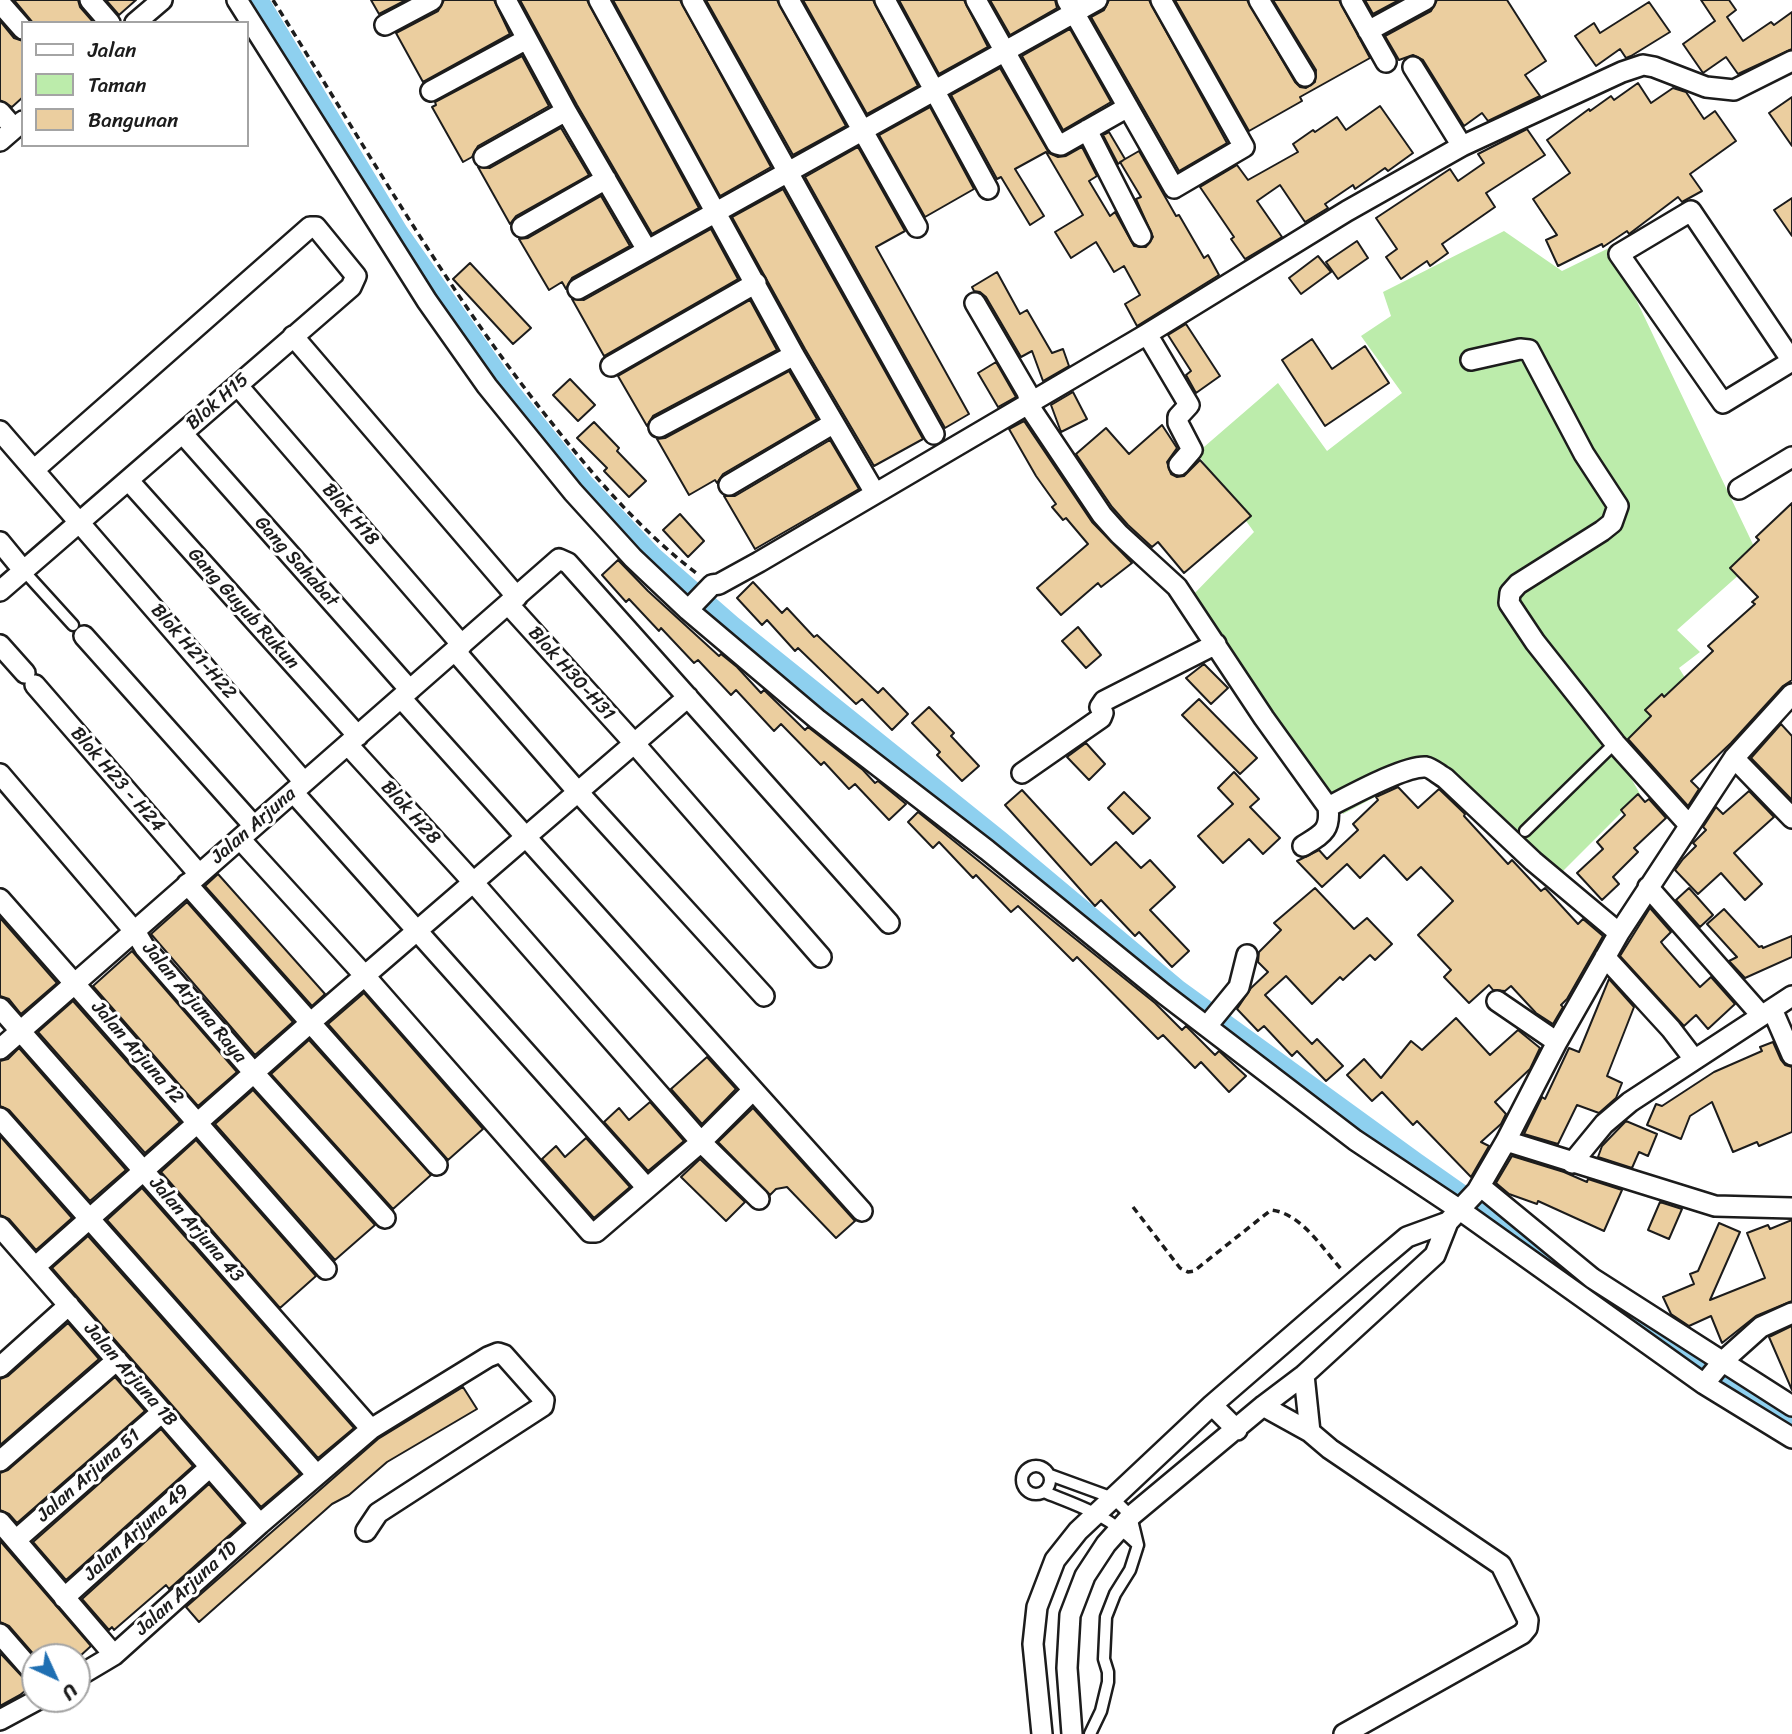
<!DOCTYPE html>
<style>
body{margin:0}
#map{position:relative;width:1792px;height:1734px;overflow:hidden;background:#fff;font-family:Sriracha,sans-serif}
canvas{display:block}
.legend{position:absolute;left:21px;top:21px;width:228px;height:126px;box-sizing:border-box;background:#fff;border:2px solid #a4a4a4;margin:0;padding:9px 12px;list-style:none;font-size:21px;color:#1c1c1c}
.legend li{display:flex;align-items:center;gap:14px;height:35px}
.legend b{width:35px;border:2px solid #a4a4a4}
.north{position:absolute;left:21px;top:1643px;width:70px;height:70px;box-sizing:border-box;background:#fff;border:2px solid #a4a4a4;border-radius:50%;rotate:135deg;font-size:19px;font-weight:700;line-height:28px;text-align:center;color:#1c1c1c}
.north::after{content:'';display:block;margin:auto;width:24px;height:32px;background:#1f6fb2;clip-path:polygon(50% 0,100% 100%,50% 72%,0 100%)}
</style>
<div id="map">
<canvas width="1792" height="1734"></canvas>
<ul class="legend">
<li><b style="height:9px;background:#fff"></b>Jalan</li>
<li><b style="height:19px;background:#bcecab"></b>Taman</li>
<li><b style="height:19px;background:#ebce9f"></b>Bangunan</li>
</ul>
<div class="north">U</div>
</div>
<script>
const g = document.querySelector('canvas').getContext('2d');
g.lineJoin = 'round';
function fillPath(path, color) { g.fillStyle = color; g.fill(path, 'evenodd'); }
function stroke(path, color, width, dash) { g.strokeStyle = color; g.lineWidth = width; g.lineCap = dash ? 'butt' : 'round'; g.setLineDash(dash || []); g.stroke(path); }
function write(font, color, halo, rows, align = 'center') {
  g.font = font + ' Sriracha,sans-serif'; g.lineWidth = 6; g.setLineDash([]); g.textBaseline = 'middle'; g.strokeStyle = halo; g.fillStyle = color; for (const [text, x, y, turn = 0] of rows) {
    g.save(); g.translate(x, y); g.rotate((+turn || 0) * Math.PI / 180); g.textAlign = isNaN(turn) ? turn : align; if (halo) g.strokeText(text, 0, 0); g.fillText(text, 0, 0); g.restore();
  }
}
const green = new Path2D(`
 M1504,231L1562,271L1611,247L1759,557L1677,630L1700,652L1679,668L1695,694L1619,757L1640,794L1557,877L1441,762L1343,814L1190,598L1254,532L1197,453L1278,383L1327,451L1402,393L1361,336L1391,316L1383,292Z`);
const canal = new Path2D(`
 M259,0L398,231L510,391L584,483L654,557L732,625L1001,841L1179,990L1416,1162L1510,1228L1614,1308L1792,1426`);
const building = new Path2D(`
 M14,0H78L80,7L94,23H33Z
 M106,0H136L119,15Z
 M371,0H406L379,14Z
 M444,0H494L510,34L423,82L396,33L438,11Z
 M520,0H587L699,208L652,234L577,105Z
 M613,0H680L771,167L720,196Z
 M706,0H777L846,126L793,155Z
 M803,0H873L918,86L867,114Z
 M899,0H964L988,47L939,74Z
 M990,0H1055L1057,8L1010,35Z
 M1109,0H1149L1227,143L1179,171L1091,17L1104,10Z
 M1175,0H1247L1295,82L1300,87L1306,88L1315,82L1316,70L1273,0H1339L1370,58L1300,97L1302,101L1249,131Z
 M1365,0H1399L1373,14Z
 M1437,0H1507L1546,61L1525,75L1540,96L1488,121L1482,113L1464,126L1423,60L1413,55L1399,60L1385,36L1431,11Z
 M1701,0H1729L1736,10L1727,17L1743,41L1771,22L1774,25L1792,12V49L1738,74L1726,57L1703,73L1683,44L1715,21Z
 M1649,2L1670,32L1631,56L1626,58L1620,49L1596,66L1575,36L1594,23L1600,33Z
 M0,21L14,38L23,41V97L12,107L0,100Z
 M1070,29L1111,102L1063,130L1022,56Z
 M522,56L549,106L478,146L472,157L463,162L432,107L436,105L435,102Z
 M1000,68L1049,153L1058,157L1066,156L1082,147L1097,176L1089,181L1110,216L1115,212L1134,246L1146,247L1153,237L1136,199L1141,197L1120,162L1139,151L1176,216L1179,215L1204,258L1208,255L1219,275L1137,326L1125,304L1140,295L1124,266L1114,272L1096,242L1071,258L1055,232L1083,215L1046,152L1015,169L1044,216L1030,225L1001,177L997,179L951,95Z
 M1638,83L1651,103L1673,88L1686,92L1704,119L1715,111L1736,141L1690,174L1702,191L1682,202L1678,197L1629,234L1627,231L1603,247L1602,244L1558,266L1546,240L1557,235L1533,199L1570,173L1547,140L1589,109L1590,111L1611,96L1614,100Z
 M1792,97V146L1769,113Z
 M1380,106L1413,153L1388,171L1385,168L1355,189L1353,185L1325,204L1328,208L1305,222L1280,185L1257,201L1282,237L1245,259L1231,239L1234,237L1200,187L1237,165L1248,180L1298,152L1293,144L1313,130L1315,132L1337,117L1346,130Z
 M930,107L974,189L925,217L879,135Z
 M561,128L589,175L516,216L510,224L478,167L490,168Z
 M1527,129L1545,155L1486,193L1495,207L1442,244L1448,253L1430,266L1427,261L1401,279L1386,257L1397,249L1376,218L1450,169L1458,181L1484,163L1478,154Z
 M1109,132L1125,159L1118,164L1103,135Z
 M858,147L905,231L876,247L969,414L945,428L805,177Z
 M783,189L923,439L874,466L805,349L732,217Z
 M601,196L630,246L572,278L566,289L562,282L549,290L519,239L528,238Z
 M1792,198V236L1774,210Z
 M711,229L738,279L604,356L572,299L584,300Z
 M1357,241L1368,258L1338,279L1326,262Z
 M1318,256L1331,272L1301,294L1289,278Z
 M470,263L531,328L513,344L453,279Z
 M997,272L1020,314L1027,310L1052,353L1063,349L1069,366L1043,381L1032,351L1021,357L986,297L980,292L974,291L972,287Z
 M750,300L777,350L653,416L647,426L618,376Z
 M1186,324L1220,376L1196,393L1186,375L1191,371L1168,335Z
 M1312,339L1332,369L1365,346L1389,383L1325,426L1282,360Z
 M996,362L1016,397L998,407L978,373Z
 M789,371L817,419L723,474L717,483L715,480L689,495L657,439L665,438Z
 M570,379L595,405L578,421L553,395Z
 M1073,392L1087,419L1061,432L1051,405Z
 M1024,421L1092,522L1132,563L1101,587L1098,583L1061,615L1037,588L1088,544L1066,518L1063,520L1052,507L1056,504L1036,476L1009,429Z
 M594,422L619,448L617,451L646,481L629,497L604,471L607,468L577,438Z
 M1162,425L1177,448L1167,462L1171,474L1177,477L1184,476L1200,460L1251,516L1184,573L1158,542L1152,547L1128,525L1112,507L1076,454L1106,428L1129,454Z
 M830,440L859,489L755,549L724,496H735Z
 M1792,503V680L1783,686L1731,743L1691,781L1699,789L1688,806L1628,739L1651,716L1645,710L1662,694L1664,697L1713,651L1708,646L1755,604L1752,602L1758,597L1730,568L1759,540L1756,537Z
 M680,514L704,541L688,557L663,530Z
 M618,560L648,591L719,656L721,654L737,667L761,693L764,690L805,730L808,727L863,770L875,783L878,781L906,804L889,820L855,784L849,789L824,762L821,765L781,724L774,731L736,690L731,695L698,660L694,663L661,628L659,631L629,599L626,602L602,575Z
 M753,582L782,613L787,608L814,637L817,635L878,693L883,688L908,714L892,730L862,699L856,704L798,648L795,651L767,620L762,625L737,598Z
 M1078,627L1101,655L1086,668L1062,641Z
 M1204,664L1228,688L1211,704L1186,678Z
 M1199,699L1257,758L1240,774L1182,715Z
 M929,707L954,733L951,736L979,766L962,781L937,755L940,752L912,723Z
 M1781,724L1792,736V800L1751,758Z
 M1086,743L1105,764L1089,780L1067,757Z
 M1234,772L1259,799L1250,807L1280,838L1263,854L1249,839L1223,863L1198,836L1233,804L1218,788Z
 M1398,787L1418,808L1439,789L1465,814L1464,816L1508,864L1512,860L1541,891L1545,888L1578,924L1583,919L1603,936L1567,999L1561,1005L1563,1007L1553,1024L1536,1013L1511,986L1505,991L1493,990L1489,985L1469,1003L1444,977L1451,970L1418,935L1453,901L1421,867L1407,880L1384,855L1360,878L1347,864L1322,887L1297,861L1319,850L1327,859L1358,830L1353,824L1378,800L1376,797Z
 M1022,790L1091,865L1116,842L1141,868L1150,860L1175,887L1150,910L1189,951L1172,967L1139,932L1135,936L1101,900L1095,906L1005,805Z
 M1749,791L1774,817L1734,853L1762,884L1745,900L1721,873L1698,894L1675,870L1683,859L1696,846L1693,843L1706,830L1703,827L1716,807L1723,814Z
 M1124,792L1150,818L1133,834L1108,808Z
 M1638,794L1645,802L1649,799L1666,818L1634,848L1638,852L1613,877L1619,884L1602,900L1577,873L1603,849L1597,842L1625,815L1621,810Z
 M918,812L1155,1003L1182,1030L1186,1026L1215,1055L1219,1051L1246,1076L1229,1092L1201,1062L1195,1068L1163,1035L1158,1039L1077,957L1073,961L1018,906L1011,912L976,875L973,878L939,842L933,848L908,822Z
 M218,874L325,994L312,1006L205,886Z
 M1315,888L1354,929L1367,918L1392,944L1375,960L1370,955L1343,980L1340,977L1312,1004L1286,976L1265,995L1312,1044L1317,1039L1343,1066L1326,1081L1297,1051L1292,1056L1264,1026L1258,1031L1237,1009L1251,988L1268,972L1258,962L1259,952L1281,930L1274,923Z
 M1689,888L1713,915L1700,927L1676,900Z
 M187,902L293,1022L255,1055L151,934Z
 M1650,908L1671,932L1661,942L1664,946L1700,987L1711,977L1735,1004L1708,1029L1696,1015L1684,1026L1620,956Z
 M1724,909L1759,947L1762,946L1763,948L1792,936V957L1745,978L1729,961L1737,957L1707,924Z
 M0,918L57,983L21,1014L9,999L0,996Z
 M132,951L237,1072L198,1106L93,986Z
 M1609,979L1634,1007L1607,1076L1622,1083L1616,1098L1599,1113L1577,1105L1558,1144L1524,1134L1542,1097L1545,1099L1569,1048L1579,1052Z
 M364,993L483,1129L448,1160L328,1024Z
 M73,1001L180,1122L145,1153L38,1032Z
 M1456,1018L1490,1055L1518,1030L1540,1048L1530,1069L1495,1102L1506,1114L1501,1124L1481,1142L1489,1146L1471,1177L1417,1121L1413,1125L1382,1092L1372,1101L1347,1075L1364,1059L1381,1078L1411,1041L1422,1050Z
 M309,1040L431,1175L393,1209L271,1074Z
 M1773,1042L1781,1060L1785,1065L1792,1067V1132L1759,1146L1757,1142L1733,1152L1712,1102L1690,1116L1681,1139L1647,1125L1656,1104L1662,1106L1714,1072L1762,1051L1760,1047Z
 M19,1048L126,1170L90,1201L9,1110L0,1106V1061L8,1059Z
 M707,1057L736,1089L702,1124L671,1089Z
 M253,1090L375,1225L335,1260L215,1124Z
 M650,1102L684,1141L648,1171L604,1122L619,1108L629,1120Z
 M753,1108L855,1221L836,1238L787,1187L776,1189L770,1195L718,1142Z
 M1626,1121L1657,1134L1648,1156L1639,1152L1632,1168L1598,1157L1602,1146Z
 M0,1136L72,1218L36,1250L9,1219L0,1215Z
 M586,1138L630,1187L594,1218L542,1159L556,1146L565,1157Z
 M196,1140L316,1276L280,1308L161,1172Z
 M1512,1156L1564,1172L1587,1182L1588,1179L1622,1190L1604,1231L1538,1201L1537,1204L1509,1194L1496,1183Z
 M700,1159L745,1202L726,1221L681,1177Z
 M142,1188L354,1428L318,1458L107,1220Z
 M1660,1202L1682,1209L1669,1239L1648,1230Z
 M1792,1220V1301L1756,1316L1722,1343L1711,1316L1689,1326L1671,1314L1663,1297L1694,1284L1690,1274L1698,1271L1719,1223L1740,1232L1710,1300L1765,1278L1747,1233L1768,1225L1770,1229Z
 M88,1236L300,1474L261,1507L52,1268Z
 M68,1323L99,1359L0,1445V1379L8,1376Z
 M1792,1326V1390L1769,1337Z
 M115,1377L145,1411L17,1523L9,1514L0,1510V1473L8,1470Z
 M463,1387L477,1409L387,1462L349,1495L332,1504L199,1622L186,1607L378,1439Z
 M161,1429L193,1466L66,1580L33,1542Z
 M209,1484L243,1523L169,1589L166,1585L114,1630L112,1627L109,1630L82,1599Z
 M0,1541L91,1646L79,1657H36L9,1626L0,1622Z
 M0,1653L31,1686L20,1695L0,1706Z`);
const path = new Path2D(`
 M273,0C364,144 448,294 555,427C597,480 644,534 699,575
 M1133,1207L1180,1268L1188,1272L1194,1271L1271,1210C1301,1213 1322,1248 1341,1269`);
const lane = new Path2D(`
 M23,570L73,625
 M1525,831L1615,743
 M1022 1480a14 14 0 1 1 28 0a14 14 0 1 1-28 0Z
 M1050,1475L1113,1498L1131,1516L1138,1545L1130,1570L1115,1594L1106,1617L1104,1659L1108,1672V1682L1101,1711L1090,1734
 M1044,1492C1084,1508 1106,1514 1138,1545`);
const street = new Path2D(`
 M90,0L110,23
 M237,0L427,301L487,386L573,492L633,558L688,610L817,719L987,850L1164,994L1355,1140L1460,1210L1704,1384L1792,1438
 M506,0L566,111L647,250
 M599,0L794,355L875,493
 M692,0L934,434
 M789,0L917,227
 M885,0L988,189
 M976,0L1057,144L1061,145L1128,107
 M1067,0L1174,188L1244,147L1161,0
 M1259,0L1305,76
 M1351,0L1386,62
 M0,3L23,29
 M135,23L162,0
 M385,25L432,0
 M1368,31L1425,0
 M1413,67L1462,146
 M431,91L527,39
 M0,112L14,128
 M1087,130L1141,236
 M0,141L23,121
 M484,157L566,111
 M1691,211L1792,361L1723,403L1619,254Z
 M522,227L606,179
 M578,289L1097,0
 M975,303L1027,392L1033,412L1102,515L1119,534L1177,587L1264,718L1328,807C1331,831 1322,834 1303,846
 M1147,334L1189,405L1178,417V423L1192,450L1179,465
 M293,336L517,597
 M1471,360L1520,349L1529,350L1584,454L1618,506L1612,523L1602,531L1518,584L1510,593L1509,603L1535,642L1615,743L1689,825
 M611,366L756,283
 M238,386L462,645
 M659,427L794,355
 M0,431L304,782
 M183,434L410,690
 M129,481L358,736
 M729,485L834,423
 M1739,489L1792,457
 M0,542L23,570
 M0,591L351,287L356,276L316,227H310L35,469
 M508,604L634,743L821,957
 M688,610L712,585L719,584L759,562L1147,334L1347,211L1462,146L1622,72L1643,65L1654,67L1706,87L1734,90L1792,61
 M84,636L254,826
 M0,645L25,673
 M455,651L578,792L764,996
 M35,685L199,874
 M401,698L862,1211
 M348,745L473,882L701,1142L759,1199
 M1734,758L1792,818
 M1022,773L1101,718L1103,713L1100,707L1104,701L1216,644
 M0,774L136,933L145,948L254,1073L385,1218
 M293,792L647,1188
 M1328,807C1348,797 1405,765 1426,767C1432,768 1439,775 1445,778L1533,861L1619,933
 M240,839L365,976L590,1232H596L701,1142L753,1090
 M187,884L437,1165
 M1648,887L1761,1015
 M0,899L326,1269
 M1605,957L1671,1029L1694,1059
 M1497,1001L1557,1042
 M0,1008L371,1429
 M1772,1009L1792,1055
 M1207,1026L1239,987L1247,955
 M0,1049L559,559L568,563L889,923
 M0,1118L317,1475
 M1506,1141L1715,1206L1792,1208
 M1572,1163L1604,1124L1630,1102L1792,996
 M1480,1186L1592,1278L1792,1406
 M0,1227L260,1524
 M35,1267L310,1023L688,697
 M0,1367L69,1305
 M1304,1375L1310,1432
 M1704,1384L1723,1361L1761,1327L1792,1313
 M1212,1405L1237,1430
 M1263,1406L1310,1432L1330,1449L1501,1565L1528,1620L1527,1628L1522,1634L1344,1734
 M0,1461L117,1360
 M0,1522L114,1655
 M16,1540L162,1412
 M64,1598L210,1467
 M0,1634L35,1674
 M77,1677L114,1655L260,1524L371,1429L488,1357L498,1353L504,1355L544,1400L543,1406L378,1513L366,1531
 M0,1720L39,1699
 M1042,1734L1033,1644L1037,1607L1055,1560L1078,1531L1212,1405L1368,1270L1407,1237L1448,1222
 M1072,1734L1067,1668L1070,1615L1085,1576L1106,1544L1131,1516L1263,1406L1304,1375L1435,1255L1448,1222L1477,1191L1506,1141L1557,1042L1619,933L1734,758L1792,694`);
const streetNames = [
 ["Blok H15",218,402,-41],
 ["Blok H18",350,515,49],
 ["Gang Sahabat",296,562,48],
 ["Gang Guyub Rukun",243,609,48],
 ["Blok H21-H22",193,652,49],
 ["Blok H30-H31",571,674,48],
 ["Blok H23 - H24",117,780,49],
 ["Blok H28",410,813,48],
 ["Jalan Arjuna",254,826,-41],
 ["Jalan Arjuna Raya",194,1003,50],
 ["Jalan Arjuna 12",137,1053,49],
 ["Jalan Arjuna 43",196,1230,49],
 ["Jalan Arjuna 1B",130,1375,49],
 ["Jalan Arjuna 51",89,1476,-41],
 ["Jalan Arjuna 49",137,1533,-42],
 ["Jalan Arjuna 1D",187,1589,-42]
];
fillPath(green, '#bcecab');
stroke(canal, '#8ed0ef', 19);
fillPath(building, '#ebce9f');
stroke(building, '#1c1c1c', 2);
stroke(lane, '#1c1c1c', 15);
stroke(street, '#1c1c1c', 24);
stroke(path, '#1c1c1c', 3.5, [7, 5]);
stroke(lane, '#fff', 10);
stroke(street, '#fff', 19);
write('19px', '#1c1c1c', '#fff', streetNames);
</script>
